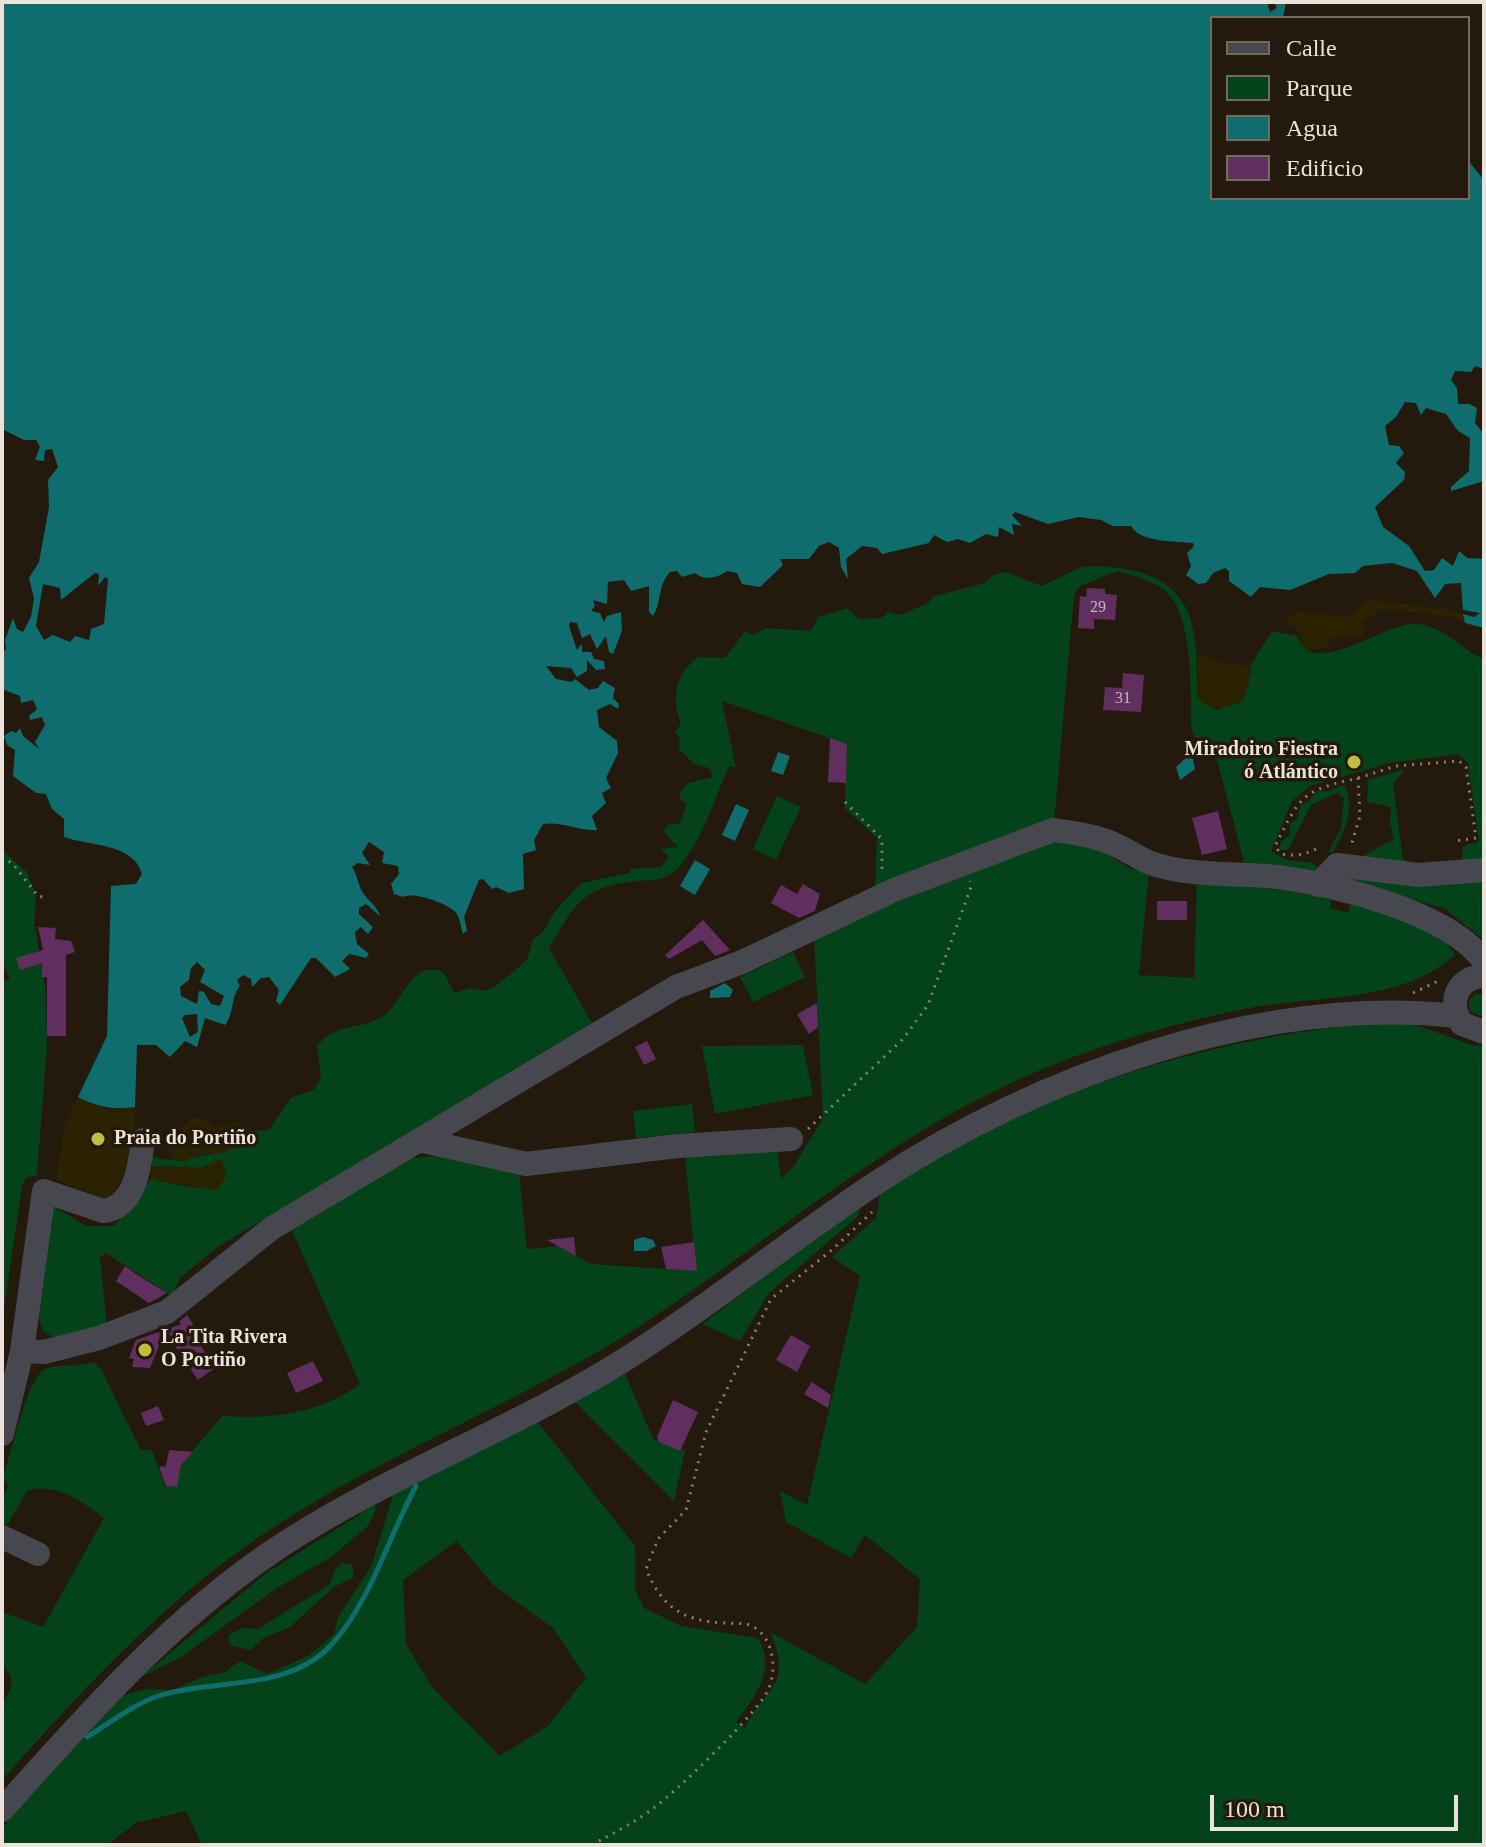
<!DOCTYPE html>
<meta charset="utf-8">
<style>
body{margin:0}
#map{position:relative;width:1486px;height:1847px;overflow:hidden;background:#24190d;font-family:"Times New Roman",serif}
canvas{display:block}
.frame{position:absolute;inset:0;border:4px solid #ebe3db;pointer-events:none}
.legend{position:absolute;left:1210px;top:16px;width:260px;height:184px;box-sizing:border-box;background:#24190d;border:2px solid #746a5f;margin:0;padding:10px 14px;list-style:none;font-size:24px;color:#ebe3db}
.legend li{display:flex;align-items:center;gap:16px;height:40px}
.legend b{width:40px;border:2px solid #746a5f}
.scale{position:absolute;left:1210px;top:1795px;width:248px;height:36px;box-sizing:border-box;border:4px solid #ebe3db;border-top:0;padding-left:10px;font-size:24px;line-height:28px;white-space:nowrap;color:#ebe3db;-webkit-text-stroke:6px #24190d;paint-order:stroke}
</style>
<div id="map">
<canvas width="1486" height="1847"></canvas>
<div class="frame"></div>
<ul class="legend">
<li><b style="height:10px;background:#47484f"></b>Calle</li>
<li><b style="height:22px;background:#044219"></b>Parque</li>
<li><b style="height:22px;background:#0f6d6e"></b>Agua</li>
<li><b style="height:22px;background:#602f60"></b>Edificio</li>
</ul>
<div class="scale">100 m</div>
</div>
<script>
const g = document.querySelector('canvas').getContext('2d');
g.lineJoin = 'round';
function fillPath(path, color) { g.fillStyle = color; g.fill(path, 'evenodd'); }
function stroke(path, color, width, dash) { g.strokeStyle = color; g.lineWidth = width; g.lineCap = dash ? 'butt' : 'round'; g.setLineDash(dash || []); g.stroke(path); }
function write(font, color, halo, rows, align = 'center') {
  g.font = font + ' "Times New Roman",serif'; g.lineWidth = 7; g.setLineDash([]); g.textBaseline = 'middle'; g.strokeStyle = halo; g.fillStyle = color; for (const [text, x, y, turn = 0] of rows) {
    g.save(); g.translate(x, y); g.rotate((+turn || 0) * Math.PI / 180); g.textAlign = isNaN(turn) ? turn : align; if (halo) g.strokeText(text, 0, 0); g.fillText(text, 0, 0); g.restore();
  }
}
const green = new Path2D(`
 M1098,566C1190,571 1199,614 1197,696L1216,710L1235,703L1251,673L1250,666L1272,631L1296,636C1301,640 1302,647 1307,650C1332,665 1387,624 1413,624C1441,623 1460,649 1484,659V863L1462,860L1463,847L1479,841L1468,763L1458,754L1390,763L1310,786L1292,801L1271,851L1286,860L1314,863L1320,872L1246,869L1217,760L1204,755C1198,746 1191,732 1191,721C1191,689 1193,612 1164,590C1153,580 1132,576 1118,571L1080,586L1074,595L1054,824L875,892L877,838L845,808L847,744L722,701L736,768L729,766C716,795 697,856 671,874C662,881 647,880 636,881C580,888 576,904 549,948L593,1025L219,1246L180,1278L172,1296L106,1253L100,1257L107,1325L57,1339L43,1331L39,1318L53,1206L86,1226H114L150,1179L195,1188L222,1161L202,1168L152,1166L151,1156C175,1167 226,1149 251,1143L254,1131L269,1130L291,1098L314,1090L321,1078L317,1046C338,1020 365,1032 388,1012C403,998 412,965 437,970C448,972 448,985 455,993L470,988L484,991L497,985L527,960L533,939C547,932 546,924 554,913C562,903 572,892 582,883L629,873L631,869L661,867L669,857L661,849L678,847L663,831L668,825L680,823L687,804L680,798V792L688,783L713,777L709,768L694,764L679,749L680,739L675,731L681,724C671,698 675,675 698,657L725,658L745,631L753,635L765,628L811,631L818,617L847,608L859,619L881,618L888,612L900,615L928,603L935,596L985,583L993,575L1005,572L1042,586L1081,567Z
 M1405,769L1393,784L1403,859L1417,866L1354,861L1394,839L1390,824L1391,807L1367,802L1368,780Z
 M1339,786H1345C1356,808 1344,834 1332,853L1329,851L1341,828L1344,798L1337,793L1311,805L1288,850H1280V843L1290,834V823L1297,819L1301,805L1309,801L1317,791H1330Z
 M777,796L801,807L776,860L753,849Z
 M1060,839L1086,841L1131,869L1149,872L1139,975L1194,978L1197,877L1332,898L1330,908L1348,913L1351,903C1385,913 1438,921 1455,955C1398,1005 1316,994 1244,1009C1177,1023 1111,1041 1048,1067C892,1130 775,1239 637,1328C521,1401 392,1451 277,1525C170,1594 86,1686 2,1780V1705L11,1688V1677L2,1663V1612L43,1627L104,1518C83,1502 54,1481 27,1491L8,1524L2,1525V1497L9,1485L2,1478C12,1455 26,1379 45,1369C58,1363 79,1368 94,1362L101,1369L141,1450H152L165,1486L176,1487L181,1465L222,1416C272,1419 319,1414 360,1384L290,1226L411,1158L448,1155L519,1173L527,1249L558,1246L591,1264L696,1271L685,1155L777,1147L781,1179L794,1166L823,1118L814,934Z
 M2,850L27,872L36,894L34,921L46,993L47,1046L37,1175L26,1178L22,1187L2,1322V981L10,980L2,960Z
 M1343,876L1418,886L1484,880V940L1444,908L1342,880Z
 M793,952L805,977L753,1002L740,977Z
 M1475,994H1484V1017L1470,1012L1469,1000Z
 M1382,1022L1413,1024L1475,1046L1484,1045V1845H202L186,1811L136,1823L107,1845H2V1828L117,1697L147,1689L173,1690L202,1677L225,1672L240,1661L267,1674L308,1656L334,1634L338,1617L371,1567L394,1492L537,1421L635,1546V1590L644,1608L681,1626L758,1638C777,1670 755,1697 736,1722L745,1728C764,1687 794,1688 770,1632L865,1684L917,1627L920,1579L865,1535L851,1558L786,1522L780,1491L807,1505L860,1276L832,1257L876,1218L880,1194C1030,1091 1203,1039 1382,1022ZM457,1541L493,1585L553,1628L586,1678L548,1726L500,1756L432,1687L406,1644L403,1580Z
 M803,1045L813,1095L715,1114L702,1046Z
 M692,1104L695,1132L636,1138L633,1111Z
 M861,1204L858,1216L769,1293L740,1341L702,1324Z
 M625,1374L653,1439L685,1450L674,1501L575,1402Z
 M375,1504L376,1510L368,1526L331,1557L277,1588L181,1657L141,1677L265,1574L362,1513L365,1506Z
 M342,1563L352,1564L354,1577L334,1587L290,1627L262,1639L250,1650L229,1645V1635L242,1628L258,1629L330,1584L334,1571Z`);
const sand = new Path2D(`
 M1370,600L1451,610L1463,614L1466,619L1465,623L1453,617L1383,609L1363,621L1366,629L1363,637H1334L1324,648L1309,651L1303,647L1299,630L1289,624L1287,617L1298,612L1347,616Z
 M1204,655L1223,663L1250,666L1249,684L1242,702C1221,706 1213,715 1197,697L1198,656Z
 M78,1097L107,1109L135,1107L134,1150L111,1202L56,1180L64,1127Z
 M193,1118H203L217,1128C232,1120 240,1121 254,1131L251,1143C240,1145 235,1147 227,1151C215,1157 195,1149 185,1162L172,1159L164,1138L171,1129L185,1126Z
 M218,1160L222,1161L227,1175L217,1190L150,1179L152,1166L203,1168Z`);
const water = new Path2D(`
 M2,2H1267L1270,12L1277,8L1274,2H1286L1283,18H1212V198H1468L1470,163L1484,180V369L1475,366L1471,372L1455,371L1451,380L1457,388L1458,404H1469L1477,408L1475,423L1484,434V481L1451,491V487L1469,471L1470,438L1458,431L1446,414L1426,408L1421,415L1416,403L1405,402L1396,417L1385,426L1389,445L1399,446L1404,453L1396,463L1405,472L1404,480L1375,507L1383,527L1409,546L1425,571L1434,570L1442,558L1453,566L1459,551L1467,558L1484,559V628L1465,623L1463,614L1474,617L1480,613L1463,610L1461,583L1445,584L1435,598L1417,571L1392,563L1363,566L1355,573L1329,574L1290,590L1260,587L1251,597L1229,581V571L1225,568L1213,573L1206,583L1198,584L1186,575L1191,566L1187,553L1194,546L1193,543C1176,541 1140,543 1131,526H1113L1101,520L1079,517L1048,524L1015,512L1012,515L1022,526L1012,524L1014,535L999,527L998,537L986,534L970,543L958,539L947,542L934,535L929,543L882,554L877,548L862,546L846,559L848,579L841,567L839,548L829,542L819,546L809,559H780L783,565L760,587L742,584L737,573L727,571C717,578 705,581 695,573L682,577L677,571L670,572C657,587 662,601 653,616L649,612V586L631,591L624,580L608,582L607,604L593,600L595,606L591,611L600,613L604,622L607,616L621,612L622,631L613,654L609,652L606,636L597,649L590,634L582,638L577,623L570,622L569,626L577,650L582,644V652H591L594,659L604,661L605,669L596,670L587,660V671L577,677L571,668L546,666L556,679L571,682L575,679L589,690L598,688L603,681L615,688L613,698L619,704L618,709L610,704L597,710L599,727L617,741L618,753L606,778L611,788L602,793L606,803L592,816L597,830C577,831 563,821 543,824L534,840L536,850L523,854L524,889L509,893L496,887L492,889L483,879L479,880L464,917L467,930L463,934C461,928 460,919 457,914C450,904 414,891 403,897L394,894L391,884L399,874L398,866L382,863L384,852L369,842L362,853L370,865L358,863L352,867C358,876 358,885 363,893C369,902 376,904 380,916L366,904L359,908V914L373,927L368,934L361,927L355,932L357,944L369,954L366,958L349,954L342,961L350,969L335,977L316,958H311L280,1005L276,1001L279,990L269,977L261,978L252,987L251,979L243,975L237,980L240,986C230,998 235,1012 225,1025L205,1018L197,1047L185,1041L170,1057L156,1045H137L135,1107C113,1110 98,1107 78,1097L107,1036L111,886L136,884L142,874C134,843 89,846 64,837V819L52,809L46,794L36,793L13,776L15,750L7,745L4,736L11,731L16,733L20,728L23,736L39,749L35,742L45,725L42,717L30,720L29,716L37,709L33,700L21,703L20,696L2,689V653L6,649L5,640L13,618L17,629L23,632L31,617L34,598L29,578L39,562L49,507L48,480L58,467L52,449L45,450L44,461L35,460L40,447L36,440H24L2,429ZM95,573L99,574L98,586L105,577L108,579L104,624L91,629L89,640L75,636L70,642L53,635L44,640L36,626L43,584L60,588L61,600ZM197,962L205,970L200,982L224,996L220,1006L211,1004L204,992L199,991L197,1004L181,996L180,987L189,980L191,968ZM197,1014L198,1032L190,1037L182,1018L185,1015Z
 M778,752L790,756L783,775L771,771Z
 M1188,756L1193,759L1195,769L1180,780L1176,767Z
 M736,804L749,810L735,841L722,835Z
 M695,860L710,869L695,895L680,886Z
 M725,983L733,990L730,997L710,998V991Z
 M643,1237L653,1240L656,1246L647,1251H634V1240Z`);
const stream = new Path2D(`
 M87,1737C111,1722 134,1704 161,1695C218,1678 290,1692 333,1643C371,1600 389,1536 416,1486`);
const building = new Path2D(`
 M1087,588L1105,589V594L1117,595L1115,620L1094,619V629L1078,628L1080,596L1086,597Z
 M1123,673L1144,675L1141,712L1103,710L1105,687L1122,688Z
 M830,738L847,744L846,783L828,782Z
 M1218,811L1227,849L1202,855L1192,818Z
 M803,884L820,894L815,911L799,918L771,903L781,885L797,894Z
 M1157,901H1187V920H1157Z
 M703,920L730,950L715,956L702,940L669,959L665,955Z
 M38,927L56,928L55,939L71,941L75,952L66,955V1036H47V977H42V963L20,970L16,958L43,950Z
 M817,1003L818,1027L809,1034L797,1014Z
 M647,1041L656,1059L644,1065L635,1047Z
 M574,1237L576,1256L547,1240Z
 M694,1242L697,1271L666,1269L661,1247Z
 M125,1266L139,1276L167,1293L149,1303L116,1281Z
 M187,1315L204,1342L200,1345L216,1367L198,1380L165,1331L150,1368L132,1367L134,1359L129,1358L136,1340L182,1324L179,1322Z
 M791,1335L810,1346L797,1372L776,1360Z
 M313,1361L323,1381L296,1393L287,1373Z
 M812,1382L831,1395L828,1408L804,1394Z
 M673,1400L698,1412L680,1451L659,1442L657,1437Z
 M158,1406L164,1420L146,1426L141,1413Z
 M169,1450L193,1452L181,1465L177,1487L166,1486L159,1467L166,1466Z`);
const path = new Path2D(`
 M1358,778L1396,766L1459,761L1466,767L1476,838L1455,841
 M845,802L882,839V873
 M1316,849C1304,855 1294,856 1281,854L1275,846C1301,795 1301,791 1358,778L1360,816L1351,846
 M2,857L13,864L38,896L47,898
 M1413,993L1438,981
 M808,1129L903,1039L928,1005L971,887L970,881
 M592,1845C613,1833 636,1822 655,1807C677,1791 761,1710 769,1688C777,1667 773,1639 754,1627C747,1622 734,1624 725,1623C682,1621 662,1607 646,1569L658,1539L686,1510L706,1432L771,1299L833,1249L872,1212`);
const minor = new Path2D(`
 M1318,885L1337,865L1418,875L1484,870
 M1484,976C1457,977 1447,1002 1462,1024L1484,1032
 M419,1140L526,1164L678,1146L791,1139
 M22,1351L44,1352L99,1338L167,1312L272,1228L676,987L742,962L894,890L1053,830C1075,833 1098,836 1118,846C1138,856 1144,863 1168,868C1203,876 1242,873 1278,877C1336,885 1448,912 1484,961
 M2,1434L22,1351L44,1191L103,1211C135,1208 140,1165 143,1140
 M2,1537L38,1554
 M2,1810C85,1717 168,1622 273,1551C386,1475 517,1429 632,1355C716,1301 793,1238 876,1183C1037,1076 1262,995 1456,1016`);
const markers = [
 [1354,762,8,"#c2bd3f"],
 [98,1139,8,"#c2bd3f"],
 [145,1350,8,"#c2bd3f"]
];
const numberNames = [
 ["29",1098,608],
 ["31",1123,699]
];
const poiNames = [
 ["Miradoiro Fiestra",1338,750,"right"],
 ["ó Atlántico",1338,773,"right"],
 ["Praia do Portiño",114,1139],
 ["La Tita Rivera",161,1338],
 ["O Portiño",161,1361]
];
fillPath(green, '#044219');
fillPath(sand, '#2a2201');
fillPath(water, '#0f6d6e');
stroke(stream, '#0f6d6e', 5);
fillPath(building, '#602f60');
stroke(path, '#887e74', 3, [2, 6]);
stroke(minor, '#47484f', 24);
for (const [x, y, r, color] of markers) { const dot = new Path2D(); dot.arc(x, y, r, 0, 2 * Math.PI); g.fillStyle = color; g.fill(dot); stroke(dot, '#24190d', 3); }
write('16px', '#c8b6bc', null, numberNames);
write('bold 20px', '#ebe3db', '#24190d', poiNames, 'left');
</script>
